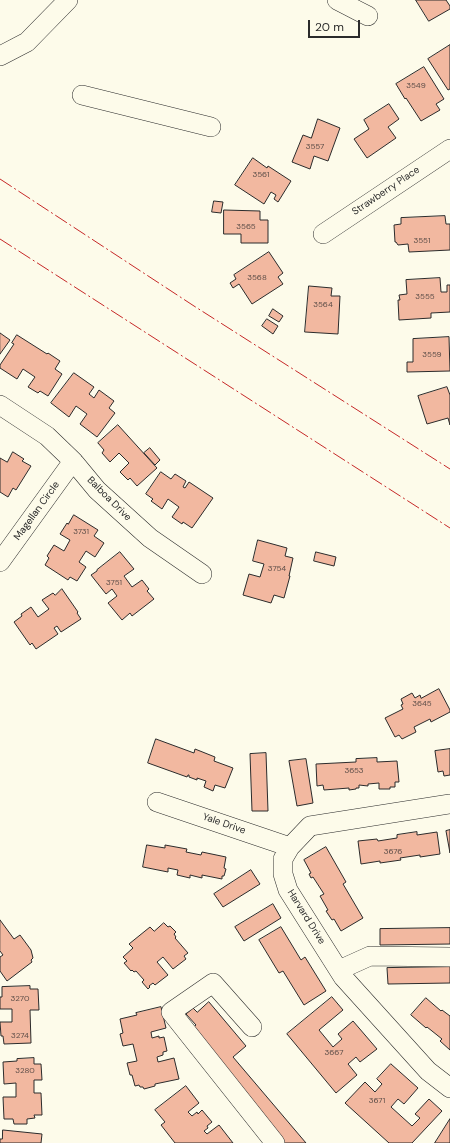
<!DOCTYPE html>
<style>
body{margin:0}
#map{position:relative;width:450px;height:1143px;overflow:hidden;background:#fdfbea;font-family:"DM Sans",sans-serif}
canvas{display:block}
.scale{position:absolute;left:308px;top:20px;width:52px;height:18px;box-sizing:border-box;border:2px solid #2b2b2b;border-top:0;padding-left:5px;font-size:12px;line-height:14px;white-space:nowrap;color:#2b2b2b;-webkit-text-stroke:3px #fdfbea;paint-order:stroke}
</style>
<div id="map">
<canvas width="450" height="1143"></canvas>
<div class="scale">20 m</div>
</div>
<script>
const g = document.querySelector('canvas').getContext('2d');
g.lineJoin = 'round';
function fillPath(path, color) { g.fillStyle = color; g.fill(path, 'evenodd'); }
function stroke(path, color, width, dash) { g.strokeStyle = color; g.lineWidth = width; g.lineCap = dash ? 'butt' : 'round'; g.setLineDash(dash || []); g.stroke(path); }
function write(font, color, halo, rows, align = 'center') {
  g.font = font + ' "DM Sans",sans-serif'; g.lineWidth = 3; g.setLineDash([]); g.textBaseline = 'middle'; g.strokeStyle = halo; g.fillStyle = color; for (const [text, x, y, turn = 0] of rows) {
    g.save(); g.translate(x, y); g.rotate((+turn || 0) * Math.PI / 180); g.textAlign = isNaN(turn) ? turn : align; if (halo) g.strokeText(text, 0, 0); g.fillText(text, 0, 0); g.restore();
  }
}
const building = new Path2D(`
 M416,0H446L450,6V9L429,21Z
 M450,45V89L448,90L428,59Z
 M424,67L444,99L436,104L440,110L421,121L406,98L405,99L396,84Z
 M389,104L399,119L388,127L396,138L367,158L354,139L369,129L364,120Z
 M318,119L340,128L328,161L314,156L310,169L292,162L303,135L311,138Z
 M253,158L267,168L268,166L291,181L278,202L274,199L276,195L271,192L264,204L235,185Z
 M214,201L223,202L221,213L212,212Z
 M224,210L260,211V220H268V243H241V234H224Z
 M445,216L446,224H450V250L409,252L408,244L398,245L396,242H395L394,225L401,224V218Z
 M269,252L283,273L278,277L283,284L252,304L239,284L233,288L230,283L236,279L234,275Z
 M440,278L441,292H447V285H450V312L431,313V318L399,320L398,300H400L399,295L407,294L406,280Z
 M309,286L332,288L331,296H340L338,334L305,332Z
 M273,309L283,316L279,322L269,316Z
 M267,319L278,326L273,334L262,326Z
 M0,333L10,340L0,354Z
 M17,335L47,354L48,353L60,361L55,369L62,374L48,396L40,391L38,393L28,387L35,377L23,369L17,379L0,368V365L14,344L12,343Z
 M449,337L450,371L407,372V362H413V339Z
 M74,373L94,387L89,394L94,398L99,390L114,401L109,408L115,413L97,437L80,424L87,414L76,406L69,417L51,403Z
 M447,387L450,395V425L448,418L427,424L418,396Z
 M118,425L157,468L137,486L130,478L128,480L120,472L129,463L119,453L110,462L102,453L104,450L98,443Z
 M150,448L160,460L155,465L144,453Z
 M13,452L24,459L22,461L31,466L16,490L13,488L8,497L0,492V458L7,462Z
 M161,472L171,479L175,474L186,481L183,487L185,488L189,482L213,498L192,528L183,522L182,524L172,517L179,507L168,499L162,509L151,501L153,499L146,494Z
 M74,515L98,530L94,536L104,543L95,557L86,551L79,562L86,567L77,581L70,577L68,580L45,565L49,558L47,556L54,545L64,551L70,540L60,534L67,523L68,524Z
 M258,540L287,548L285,556L293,558L289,576H290L284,598L274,595L271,603L243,595L249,574L260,577L264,564L253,561Z
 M120,552L134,569L124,576L132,587L142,580L149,589L147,591L154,599L132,616L130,613L122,620L108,603L117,596L112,589L106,594L91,575L97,571V570Z
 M316,552L336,557L334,566L314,561Z
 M62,589L78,612L77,613L81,619L61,632L57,626L54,628L58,634L36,649L32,643L30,645L14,622L22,616L21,614L31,607L38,617L49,609L42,600L53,593L55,595Z
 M439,689L450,710V712L431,722L430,719L414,727L416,732L402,739L399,735L395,737L385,718L403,709L401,705L403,704L401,699L412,693L415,698L420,695L421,698Z
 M156,739L194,753L195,749L215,757L214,761L233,768L225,788L215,785L213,791L204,787L206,781L197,778V780L189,777V775H188L187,777L148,763Z
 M450,749V775L444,776L443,771L438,772L435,751Z
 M266,753L268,811H252L250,754Z
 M377,758V762L397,761L399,782H395V787H390V789H379V783L368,784V786L359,785V788H356V789L349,790V788L324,790L323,785L317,786L316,764L356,762V759Z
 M306,759L313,803L297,806L289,761Z
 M450,830V853L446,831Z
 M417,832V835L437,832L440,854L420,857V855L400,858L401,860L380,863V861L361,864L358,841L377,839L378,841L397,838V835Z
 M147,845L165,848V845L187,849L186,852L201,855L202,852L226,857L224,868L226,869L224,876H222V879L202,875V878L190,875V878L177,875L178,870L168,868V872L143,867Z
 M326,847L346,882L343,884L363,918L341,931L334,919L332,920L326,911L328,910L320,896L324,894L313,877L311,878L309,874L311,873L304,860Z
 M251,870L260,884L223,907L214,894Z
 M273,904L281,918L244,941L235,927Z
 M0,920L14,939L20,935L31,950L33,958L31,960L32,962L7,981L0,971V957L3,955L0,951Z
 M164,923L168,927L170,926L176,932L174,934L176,937L175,938L188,953L184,956L186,959L173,969L163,957L157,962L168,975L155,985L153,983L149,986L150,987L148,989L142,982L144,980L136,971L134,972L132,970L131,971L124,963L127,961L123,957L133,948L129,944L150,927L154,931Z
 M281,927L301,960L305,957L326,991L304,1005L283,971L279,973L259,940Z
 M450,928V944L380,945V929Z
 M450,967V983L388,984L387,968Z
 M30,986V989H38L39,1010H30L31,1043L4,1044L3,1036H1L0,1022H12V1009H0V997H2V987Z
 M332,997L343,1010L319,1030L333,1047L342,1039L338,1034L353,1021L377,1049L360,1062L356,1057L348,1064L357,1075L336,1093L287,1034Z
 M426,998L441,1011L442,1010L450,1016V1050L440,1041L442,1039L427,1027L426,1028L411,1015Z
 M209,1002L246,1046L233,1057L306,1143H284L190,1030L196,1025L186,1014L193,1008L197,1012Z
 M161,1007L166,1028L151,1032L152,1038L159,1036V1038L164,1037L167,1051L163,1052V1055L157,1057L158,1062L174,1058L179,1079L155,1084V1086L144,1089L143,1087H140L139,1085L135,1086L132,1075H130L127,1063L137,1061L133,1044L123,1046L120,1034L123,1033L120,1019L137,1015L136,1013Z
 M34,1058V1064H41L42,1080H34V1093H41L42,1115H34L35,1118L27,1119V1124H14L13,1119H4L3,1097H16V1083L4,1084L3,1062L17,1061V1059Z
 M391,1064L418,1088L404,1104L398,1099L391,1107L412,1126L420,1118L415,1114L429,1099L442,1111L412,1143H389L345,1103L365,1082L375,1092L382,1084L377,1079Z
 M186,1086L199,1103L188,1112L192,1116L197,1112L198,1114L202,1110L212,1122L207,1126L208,1128L204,1131L207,1134L219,1125L233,1143H175L161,1125L165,1122L155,1110Z
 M450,1119V1143H435Z
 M3,1130L42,1134L41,1143H0V1139H2Z`);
const minor = new Path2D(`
 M337,0L368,16
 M0,56L27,42L68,0
 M82,95L211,127
 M323,234L450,149
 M0,405L47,436L73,461L97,490L150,538L202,574
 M0,562L73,461
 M157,802L290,847
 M450,804L310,826L290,847L283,859V874L288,890L343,977L428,1071L450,1088
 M339,970L370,956L450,957
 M252,1027L213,983L171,1012L275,1143`);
const power = new Path2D(`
 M0,179L194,306L450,469
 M0,239L450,528`);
const numberNames = [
 ["3549",416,86],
 ["3557",315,147],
 ["3561",261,175],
 ["3565",246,227],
 ["3551",422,241],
 ["3568",257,278],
 ["3555",425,297],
 ["3564",323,305],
 ["3559",432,355],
 ["3731",81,532],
 ["3754",277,569],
 ["3751",114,583],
 ["3645",422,704],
 ["3653",354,771],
 ["3676",393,852],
 ["3270",20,999],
 ["3274",20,1036],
 ["3667",334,1053],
 ["3280",25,1071],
 ["3671",377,1101]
];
const streetNames = [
 ["Strawberry Place",386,191,-34],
 ["Balboa Drive",109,499,45],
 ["Magellan Circle",37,511,-54],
 ["Yale Drive",224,824,19],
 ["Harvard Drive",306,917,58]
];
fillPath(building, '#f2b8a0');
stroke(building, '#2b2b2b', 1);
stroke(minor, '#2b2b2b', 20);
stroke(minor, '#fdfbea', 19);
stroke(power, '#c62828', 1, [14, 3, 2, 3]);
write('8px', '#5d4e48', null, numberNames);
write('10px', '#2b2b2b', '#fdfbea', streetNames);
</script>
